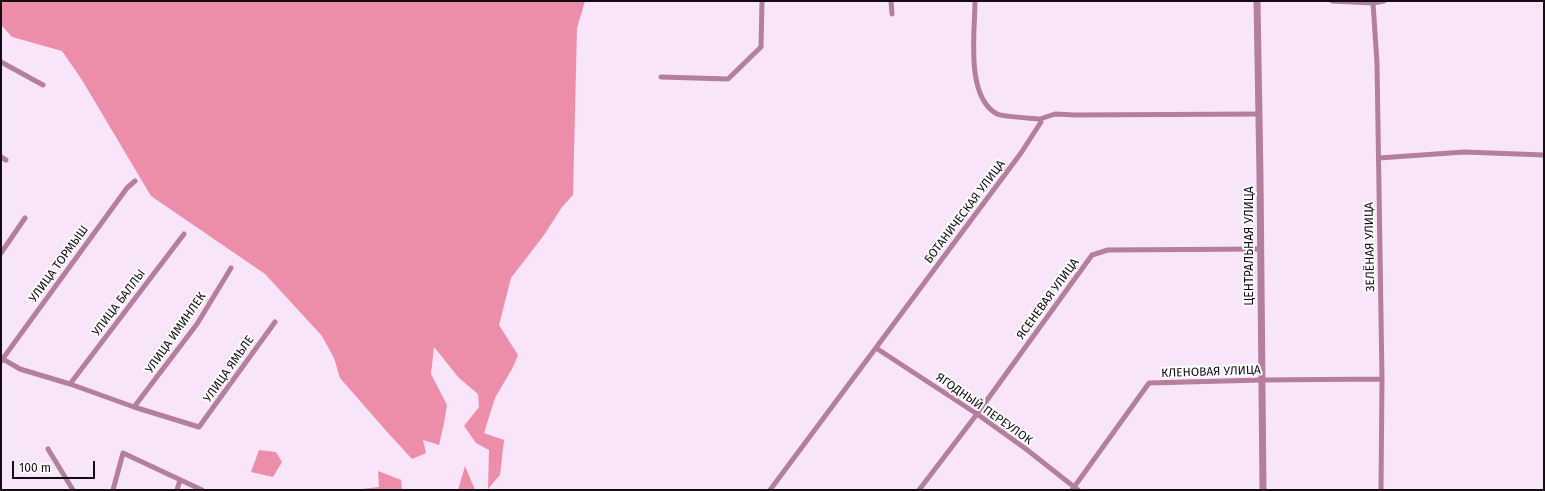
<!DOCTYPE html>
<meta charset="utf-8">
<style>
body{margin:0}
#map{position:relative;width:1545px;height:491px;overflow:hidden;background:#f9e5fa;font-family:"Fira Sans",sans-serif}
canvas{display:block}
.frame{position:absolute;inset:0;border:2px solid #120b12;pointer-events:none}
.scale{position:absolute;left:12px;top:461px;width:83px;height:18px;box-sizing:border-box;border:2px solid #120b12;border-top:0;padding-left:5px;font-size:12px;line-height:14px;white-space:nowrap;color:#120b12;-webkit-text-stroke:3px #fff;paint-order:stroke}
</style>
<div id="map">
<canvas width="1545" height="491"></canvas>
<div class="frame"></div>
<div class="scale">100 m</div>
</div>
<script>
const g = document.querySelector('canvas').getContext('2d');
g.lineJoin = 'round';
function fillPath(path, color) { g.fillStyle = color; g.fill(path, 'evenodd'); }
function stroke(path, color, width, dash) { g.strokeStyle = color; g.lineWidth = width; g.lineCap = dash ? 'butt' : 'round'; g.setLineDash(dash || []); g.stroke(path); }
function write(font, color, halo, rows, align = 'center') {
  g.font = font + ' "Fira Sans",sans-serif'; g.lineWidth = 4; g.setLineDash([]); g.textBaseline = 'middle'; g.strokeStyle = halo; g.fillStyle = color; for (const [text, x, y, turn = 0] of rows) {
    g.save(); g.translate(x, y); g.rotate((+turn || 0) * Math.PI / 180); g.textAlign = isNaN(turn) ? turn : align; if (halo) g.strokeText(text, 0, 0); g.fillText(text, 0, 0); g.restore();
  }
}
const forest = new Path2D(`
 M1,1H585L577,28L573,195L562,207L544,235L511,278L499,325L518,355L513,367L495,398L484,433L504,440L500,475L488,489L489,450L476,443L464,426L479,407L478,394L459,378L434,347L431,374L447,405L444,423L439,445L423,440L426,453L412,459L388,433L340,378L334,358L322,336L265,274L151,196L82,80L62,51L12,37L1,25Z
 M259,450L276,452L282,462L273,477L251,472Z
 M465,466L475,490H458Z
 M378,471L401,480L402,490H362V489L379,487Z`);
const minor = new Path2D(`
 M891,1L892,14
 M975,1C975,32 965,96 997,114C1004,117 1031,118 1040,119
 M1332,1L1373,3L1384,1
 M1373,3L1377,63L1382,379L1381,490
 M1,62L43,85
 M661,77L728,79L761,47L762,1
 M1,157L6,160
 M1379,158L1464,152L1544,155
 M1,253L25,218
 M876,348L977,414L1026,449L1078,490
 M1,358L20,369L70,384L134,407L199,427L275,322
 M1,361L127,188L135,181
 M70,384L184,234
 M134,407L197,324L231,268
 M48,449L73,490
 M113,490L123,453L202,490
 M177,490L180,480
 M770,490L1021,153L1041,122L1040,119L1055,114L1075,115L1259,114
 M919,490L977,414L1092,255L1108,250L1261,249
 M1072,490L1149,383L1262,380L1382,379`);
const tertiary = new Path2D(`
 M1257,1L1260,177L1263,490`);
const streetNames = [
 ["БОТАНИЧЕСКАЯ УЛИЦА",965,212,-53],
 ["ЦЕНТРАЛЬНАЯ УЛИЦА",1250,246,-90],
 ["ЗЕЛЁНАЯ УЛИЦА",1370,247,-91],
 ["УЛИЦА ТОРМЫШ",59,264,-54],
 ["ЯСЕНЕВАЯ УЛИЦА",1048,299,-54],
 ["УЛИЦА БАЛЛЫ",119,303,-53],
 ["УЛИЦА ИМИНЛЕК",176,333,-55],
 ["УЛИЦА ЯМЬЛЕ",229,369,-55],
 ["КЛЕНОВАЯ УЛИЦА",1211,372,-2],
 ["ЯГОДНЫЙ ПЕРЕУЛОК",984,409,35]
];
fillPath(forest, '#ec8daa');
stroke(minor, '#b47e9f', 5);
stroke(tertiary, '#b47e9f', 7);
write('12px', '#120b12', '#fff', streetNames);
</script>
